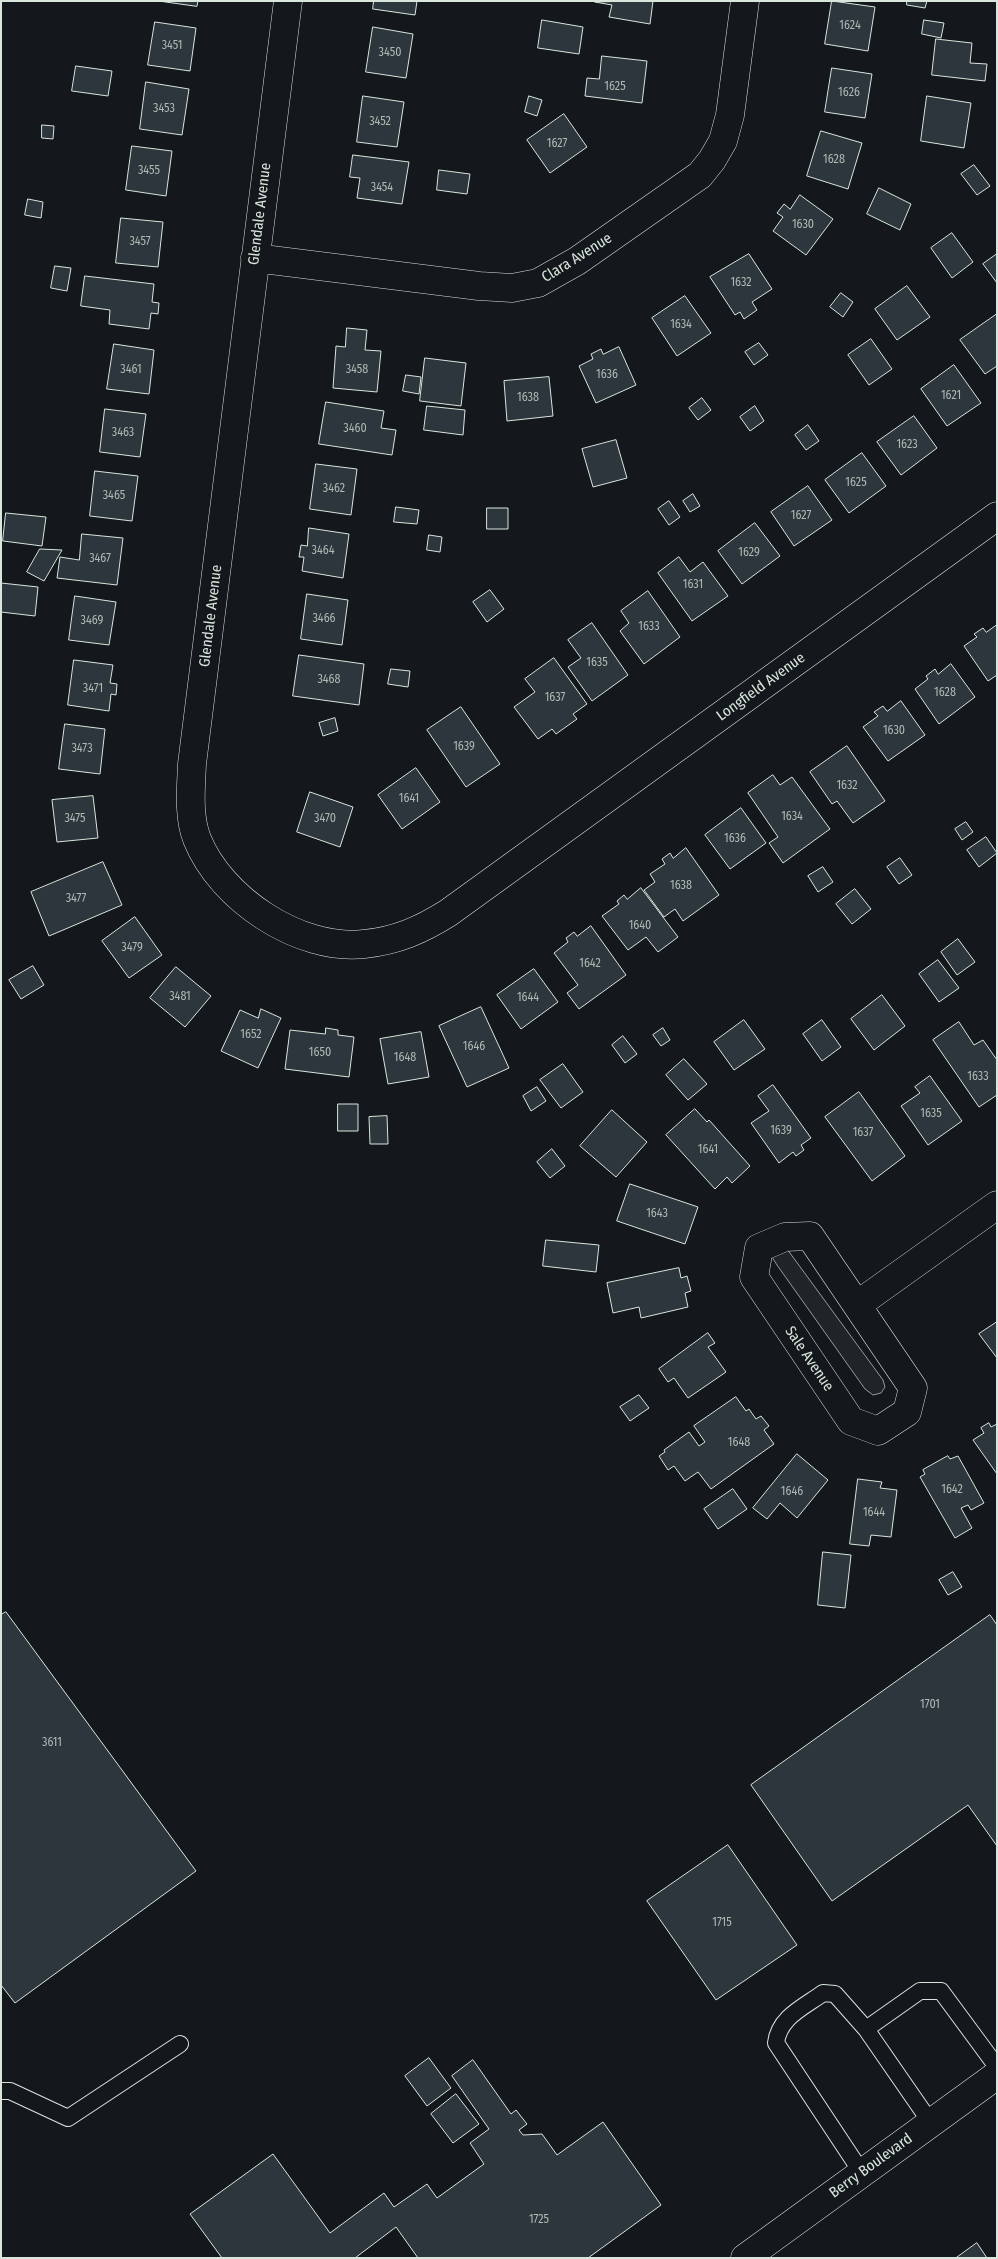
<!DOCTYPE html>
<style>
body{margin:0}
#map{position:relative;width:998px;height:2259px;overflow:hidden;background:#14181c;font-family:"Fira Sans Condensed",sans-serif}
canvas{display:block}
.frame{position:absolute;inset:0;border:2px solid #d8e6dc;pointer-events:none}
</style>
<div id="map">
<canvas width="998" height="2259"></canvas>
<div class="frame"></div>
</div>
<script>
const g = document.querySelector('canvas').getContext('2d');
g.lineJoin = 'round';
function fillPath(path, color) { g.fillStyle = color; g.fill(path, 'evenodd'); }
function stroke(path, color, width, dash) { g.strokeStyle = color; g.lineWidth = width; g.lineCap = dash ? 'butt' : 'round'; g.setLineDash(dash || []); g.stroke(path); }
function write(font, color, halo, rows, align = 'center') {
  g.font = font + ' "Fira Sans Condensed",sans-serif'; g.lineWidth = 4; g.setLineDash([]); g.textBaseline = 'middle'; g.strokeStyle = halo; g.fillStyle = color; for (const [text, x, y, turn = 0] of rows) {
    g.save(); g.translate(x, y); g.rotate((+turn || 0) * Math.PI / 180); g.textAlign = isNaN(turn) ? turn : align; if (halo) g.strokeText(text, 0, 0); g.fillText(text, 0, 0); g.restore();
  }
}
const green = new Path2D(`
 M787,1249L883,1380L885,1387L881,1393L873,1395L865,1389L777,1265L772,1257Z`);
const building = new Path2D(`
 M159,1H198L197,6Z
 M374,1H417L415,15L373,9Z
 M653,1L650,24L609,17L612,5L595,2Z
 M832,1L875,7L868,51L825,44Z
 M907,1H927L925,8L907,5Z
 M542,20L583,27L579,54L538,48Z
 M924,20L944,23L941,38L922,34Z
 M155,22L196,28L190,71L148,65Z
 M373,27L413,34L406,78L366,72Z
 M936,39L972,43L970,63L987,64L985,81L932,75Z
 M602,56L647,61L642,103L585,96L587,78L599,79Z
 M76,66L112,71L108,96L72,91Z
 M832,68L872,74L865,118L825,112Z
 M146,82L189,89L182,135L140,129Z
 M363,96L404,102L397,147L357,142Z
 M529,96L542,100L537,116L525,112Z
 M927,96L971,103L964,148L921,141Z
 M564,114L587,147L550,173L527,140Z
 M42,125L54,126L53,139L42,138Z
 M821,131L862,143L848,189L807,176Z
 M132,146L172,151L166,196L126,190Z
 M353,155L409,162L402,204L357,198L360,178L350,177Z
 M974,165L990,186L977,195L961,174Z
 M439,170L470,174L467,194L437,190Z
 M879,188L911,204L900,230L867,214Z
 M800,195L833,219L806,255L773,231L783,217L777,213L784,204L790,209Z
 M28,199L43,202L41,218L25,215Z
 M121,218L163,222L158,267L116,263Z
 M952,233L973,262L952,278L931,248Z
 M749,254L772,289L752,302L757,310L744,319L740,312L735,315L710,277Z
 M997,254V283L983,264Z
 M55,266L71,268L67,291L51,288Z
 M85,276L154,284L152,302L159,303L158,314L151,313L149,329L109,324L110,310L81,306Z
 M907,286L930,317L897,340L875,309Z
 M841,293L853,302L843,317L830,307Z
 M685,296L711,333L677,356L652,318Z
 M997,314V366L985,374L960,340Z
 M347,328L367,330L365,350L381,351L377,392L333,388L336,346L345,347Z
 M871,339L892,369L869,385L848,355Z
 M759,343L768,355L754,365L745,352Z
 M114,344L154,350L149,394L107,389Z
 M619,347L636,385L596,403L579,366L593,359L591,354L601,349L603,354Z
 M425,358L466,363L461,406L420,401Z
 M954,365L981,403L947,426L921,389Z
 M406,375L421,377L419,394L403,391Z
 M549,377L553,416L507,421L504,381Z
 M702,398L711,410L698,420L689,408Z
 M326,402L384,411L381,428L396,430L392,455L319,444Z
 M427,406L465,410L463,435L424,430Z
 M755,406L764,421L750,431L740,417Z
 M105,409L146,414L140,457L100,452Z
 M914,416L937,448L901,475L877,442Z
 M808,425L819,441L806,450L795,435Z
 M616,440L627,478L593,487L582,449Z
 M862,453L886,486L849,513L825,480Z
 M316,464L357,469L351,515L310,509Z
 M95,471L138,476L132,521L90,516Z
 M808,486L832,520L794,546L771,512Z
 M693,494L700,506L690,512L683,501Z
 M669,501L680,517L669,525L658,509Z
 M396,507L419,510L417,524L394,522Z
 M487,508H508V529H487Z
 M6,513L46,517L42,546L3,541Z
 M755,523L780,556L742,584L718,551Z
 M309,528L349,534L343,578L302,571L304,557H299L301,545L307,546Z
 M82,534L123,538L117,585L57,578L60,557L79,560Z
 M429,535L442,537L440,552L427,550Z
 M40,549L62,550L44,581L27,572Z
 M679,557L690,572L703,562L728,596L692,621L658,573Z
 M1,583L38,587L35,616L1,612Z
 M490,590L504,609L487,622L473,602Z
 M648,591L680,637L644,664L620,631L629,623L621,611Z
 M307,594L348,600L342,645L301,639Z
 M75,596L116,602L109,645L69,640Z
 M592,623L628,675L592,701L568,667L581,658L568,640Z
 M997,625V675L988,681L964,646L977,637L974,634L983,628L986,632Z
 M299,655L364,664L359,705L293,696Z
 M554,658L587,704L573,714L577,719L556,734L552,729L538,739L514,707L535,692L525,679Z
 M74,660L113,665L110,683L117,684L116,695L111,694L109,711L68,705Z
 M951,664L975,697L939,724L915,689L928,679L926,676L935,669L938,674Z
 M391,669L410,671L408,687L388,684Z
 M901,701L925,735L888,761L863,727L878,716L874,712L883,706L887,711Z
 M461,707L500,764L466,787L427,730Z
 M335,718L338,731L323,736L319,723Z
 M65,724L105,729L100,774L59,769Z
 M847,746L885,801L853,823L837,801L832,804L810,772Z
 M416,768L440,802L402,829L378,795Z
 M773,775L780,785L792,777L830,829L783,863L769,843L778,837L748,793Z
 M310,792L353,807L340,847L297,832Z
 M93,796L98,838L57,842L52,800Z
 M741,808L766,843L730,869L705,835Z
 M966,822L973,832L962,840L955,829Z
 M986,837L997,853L979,867L967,850Z
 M686,848L719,895L683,921L675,909L664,917L644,890L655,882L650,874L665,864L662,859L670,853L673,858Z
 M900,858L912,875L899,884L887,867Z
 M103,862L122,905L49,936L31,892Z
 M823,867L833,882L818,892L808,876Z
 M641,888L678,937L658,952L646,937L628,950L602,916L619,904L617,901L624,895L627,899Z
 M855,889L871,909L852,924L836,904Z
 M135,917L162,955L129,978L102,941Z
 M591,926L626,975L579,1009L567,993L578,985L554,953L568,942L566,938L574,932L577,936Z
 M958,939L975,962L957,975L941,952Z
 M938,960L959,988L939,1002L919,974Z
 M33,966L44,985L21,999L9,980Z
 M176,967L211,996L185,1027L150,998Z
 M534,969L558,1002L521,1029L497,995Z
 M882,995L905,1026L874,1050L851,1019Z
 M481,1007L509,1068L467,1087L439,1026Z
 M261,1009L281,1018L258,1068L221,1051L240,1010L258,1018Z
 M744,1020L765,1049L734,1070L714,1042Z
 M822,1020L841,1047L822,1061L803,1034Z
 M959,1022L974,1045L983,1040L997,1060V1095L979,1107L933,1040Z
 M326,1028L338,1030V1035L354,1037L349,1077L285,1069L290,1030L325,1034Z
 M663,1028L670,1040L661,1046L653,1035Z
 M421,1032L429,1077L388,1084L380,1039Z
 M623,1036L637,1054L625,1063L612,1045Z
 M684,1059L707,1084L688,1100L666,1075Z
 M563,1064L583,1092L561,1108L540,1080Z
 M930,1076L962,1121L928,1145L901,1106L920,1093L915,1087Z
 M773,1085L811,1138L801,1145L804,1150L796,1156L793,1152L779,1163L751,1123L769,1111L758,1096Z
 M537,1087L546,1101L531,1111L523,1096Z
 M859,1092L905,1156L872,1181L825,1117Z
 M338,1104H358V1131H338Z
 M695,1109L707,1122L709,1120L750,1166L732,1183L727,1177L715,1189L666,1135Z
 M612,1110L647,1142L616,1177L580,1146Z
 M387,1116L388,1144H370L369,1117Z
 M552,1149L565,1166L550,1178L537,1162Z
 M630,1184L698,1207L685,1244L617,1221Z
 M546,1240L599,1245L596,1272L543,1266Z
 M679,1268L681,1278L687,1276L691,1291L685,1293L688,1307L641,1318L639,1307L613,1313L607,1283Z
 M997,1322V1358L979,1334Z
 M708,1333L715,1343L708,1347L726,1372L688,1398L674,1378L668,1382L659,1369Z
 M639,1395L649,1408L630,1421L620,1407Z
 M736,1397L746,1411L749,1409L756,1419L761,1416L769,1426L764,1430L774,1444L711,1489L698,1472L685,1481L674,1466L668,1470L659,1456L665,1452L664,1450L689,1432L699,1446L705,1442L694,1426Z
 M989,1423L991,1427L997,1424V1474L973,1440L984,1433L981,1428Z
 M797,1454L828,1480L797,1518L780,1503L767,1519L753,1508Z
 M948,1456L950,1459L958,1456L984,1503L971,1510L968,1505L961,1508L972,1528L955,1538L920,1477L925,1474L923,1470Z
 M858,1479L882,1482L880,1488L897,1490L891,1537L871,1535L869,1546L850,1544Z
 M733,1489L747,1509L718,1529L704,1509Z
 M823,1552L851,1555L845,1608L818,1605Z
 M953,1572L962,1587L948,1595L939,1580Z
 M6,1612L196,1871L15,2003L1,1985V1615Z
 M990,1615L997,1625V1846L968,1805L832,1901L751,1785Z
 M728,1845L797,1945L716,2000L647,1901Z
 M429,2058L451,2088L427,2106L405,2076Z
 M473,2060L511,2114L516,2110L527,2124L519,2130L523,2135L542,2134L557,2155L603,2122L661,2205L588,2258H418L396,2227L355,2258H222L190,2214L273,2154L330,2233L384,2193L394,2207L427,2184L437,2198L484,2164L470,2143L489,2129L452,2076Z
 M456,2094L479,2124L453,2143L431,2114Z
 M977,2243L987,2258H956Z`);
const lane = new Path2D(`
 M866,2029L920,1991H941L997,2067
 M1,2091H10L68,2118L180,2044
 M862,2173L776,2043C779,2017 804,2007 823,1993L835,1994L866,2029L931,2123`);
const street = new Path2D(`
 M288,1L192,764C191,788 188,816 197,839C221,899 299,951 364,944C396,941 421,930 448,913L997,516
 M255,258L479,286L512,288L538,283L577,261L700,175L712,160L723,141L730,115L745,1
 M810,1236L913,1388L907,1412L878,1431L851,1421L754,1277L759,1248L785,1237Z
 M857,1305L997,1205`);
const primary = new Path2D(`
 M745,2258L997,2075`);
const numberNames = [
 ["1624",850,26],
 ["3451",172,46],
 ["3450",390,53],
 ["1625",615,87],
 ["1626",849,93],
 ["3453",164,109],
 ["3452",380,122],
 ["1627",557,144],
 ["1628",834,160],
 ["3455",149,171],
 ["3454",382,188],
 ["1630",803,225],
 ["3457",140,242],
 ["1632",741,283],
 ["1634",681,325],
 ["3461",131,370],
 ["3458",357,370],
 ["1636",607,375],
 ["1621",951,396],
 ["1638",528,398],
 ["3460",355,429],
 ["3463",123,433],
 ["1623",907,445],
 ["1625",856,483],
 ["3462",334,489],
 ["3465",114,496],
 ["1627",801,516],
 ["3464",323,551],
 ["1629",749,553],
 ["3467",100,559],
 ["1631",693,585],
 ["3466",324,619],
 ["3469",92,621],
 ["1633",649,627],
 ["1635",597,663],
 ["3468",329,680],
 ["3471",93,689],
 ["1628",945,693],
 ["1637",555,698],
 ["1630",894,731],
 ["1639",464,747],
 ["3473",82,749],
 ["1632",847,786],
 ["1641",409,799],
 ["1634",792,817],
 ["3475",75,819],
 ["3470",325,819],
 ["1636",735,839],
 ["1638",681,886],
 ["3477",76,899],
 ["1640",640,926],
 ["3479",132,948],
 ["1642",590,964],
 ["3481",180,997],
 ["1644",528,998],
 ["1652",251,1035],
 ["1646",474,1047],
 ["1650",320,1053],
 ["1648",405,1058],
 ["1633",978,1077],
 ["1635",931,1114],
 ["1639",781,1131],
 ["1637",863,1133],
 ["1641",708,1150],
 ["1643",657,1214],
 ["1648",739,1443],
 ["1642",952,1490],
 ["1646",792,1492],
 ["1644",874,1513],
 ["1701",930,1705],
 ["3611",52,1743],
 ["1715",722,1923],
 ["1725",539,2220]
];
const streetNames = [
 ["Glendale Avenue",260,214,-83],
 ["Clara Avenue",577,258,-32],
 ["Glendale Avenue",211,616,-83],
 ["Longfield Avenue",761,687,-36],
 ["Sale Avenue",809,1359,56],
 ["Berry Boulevard",871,2166,-36]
];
fillPath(green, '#202428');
stroke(green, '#939e99', 1);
fillPath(building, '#2c363c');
stroke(building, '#d8e6dc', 1);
stroke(lane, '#d8e6dc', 18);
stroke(street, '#d8e6dc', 29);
stroke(primary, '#d8e6dc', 29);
stroke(lane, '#14181c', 16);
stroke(street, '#14181c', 28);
stroke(primary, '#14181c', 28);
write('12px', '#adbab4', null, numberNames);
write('15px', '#d8e6dc', '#14181c', streetNames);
</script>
